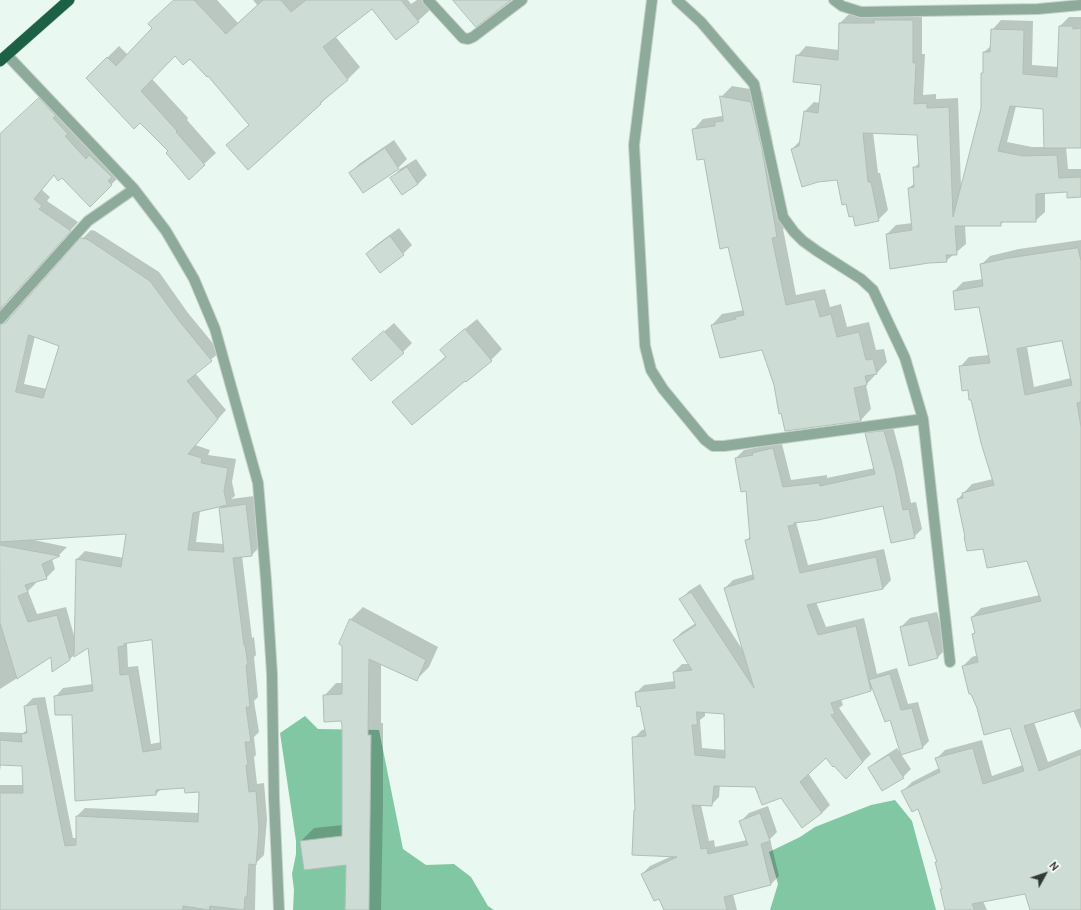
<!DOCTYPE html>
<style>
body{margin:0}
#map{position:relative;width:1081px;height:910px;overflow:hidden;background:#e9f8f0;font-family:Cabin,sans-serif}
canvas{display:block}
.north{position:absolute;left:1025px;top:854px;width:40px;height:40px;-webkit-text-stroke:3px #fff;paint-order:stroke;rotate:50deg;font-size:11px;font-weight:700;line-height:16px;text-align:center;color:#333936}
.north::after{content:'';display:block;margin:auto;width:14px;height:18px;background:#333936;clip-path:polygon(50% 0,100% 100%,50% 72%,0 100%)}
</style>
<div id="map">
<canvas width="1081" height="910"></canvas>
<div class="north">N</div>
</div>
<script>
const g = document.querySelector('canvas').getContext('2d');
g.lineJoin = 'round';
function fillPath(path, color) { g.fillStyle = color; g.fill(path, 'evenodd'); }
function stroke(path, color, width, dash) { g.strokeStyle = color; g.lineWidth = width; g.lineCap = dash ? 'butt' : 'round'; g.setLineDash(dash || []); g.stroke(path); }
const forest = new Path2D(`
 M305,716L318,729L379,730L403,849L426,865L454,864L471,877L488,906L494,910H293L294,890L292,874L296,854V841L280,733Z
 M895,800L912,821L936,910H770L778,884L769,852L800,837L815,827L871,805Z`);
const shadow = new Path2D(`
 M174,0H217L238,23L258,6L253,0H408L411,4L417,0H422L430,10L418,21L372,8L335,36L360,67L348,79L332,92L320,104L227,145L250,124L208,75L190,58L175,55L152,79L188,118L187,120L216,153L189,178L169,151L140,121L87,78L119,46L128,55L153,28Z
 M922,11V54H925L923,95L936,94V99L958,98L961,187L982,108V74L984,71V52L992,45V30L1001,20L1033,21L1032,65L1059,67L1060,26L1069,17H1081V147H1066L1068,169H1081V196L1068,191L1045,193V212L1035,221H1004L1000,225H965L966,244L946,261L887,234L896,225L913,223L909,188L915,183L914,168L920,162L918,134L873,132L878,173H880L888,210L878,220L854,215L847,203L838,179L792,149L801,140L805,111L814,102L820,103L822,84L797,56L806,46L839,50L840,23L849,14H881ZM1016,106L1044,108L1045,147H1032L1007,142Z
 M732,86L762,91L772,138L787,225L783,229L796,295L825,289L830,307L841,304L847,327L869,322L876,350L884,349L887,362L866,385L871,409L861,420L786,430L775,385L763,348L712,325L722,314L744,310L729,246L705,158L693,130L703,119L722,116L723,114L721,97Z
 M48,91L63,107L61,109L120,176L90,205L62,176L54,175L42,190L50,197L47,201L78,222L3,305L2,313L8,317L13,316L82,239L91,230L95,231L159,272L188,313L220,352L195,373L226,410L195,445L210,450L208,455L236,459L232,482L235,496L231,499L254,496L260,546L252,555L242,556L252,638L254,637L256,655L254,657L258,697L254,701L259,732L254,737L256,755L254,757L257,784L264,783L267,819L264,855L256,863L255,910H0V785H24L23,765L1,764L0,771V732L23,733L28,729L25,706L33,698L45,697L73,838H77V816L85,808L199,813L200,791L185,787L161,789L156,794L55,697L63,688L93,684L88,647L75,654L70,659L52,656L0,689V135ZM35,336L60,346L47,389L24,384ZM223,505L220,508L224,544L196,542L200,511ZM127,533L124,558L85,551L77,559L75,639L66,607L37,614L28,591L36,583L35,581L46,578L55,569L52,559L59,555L67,547L29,539ZM153,639L161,742L151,744L138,666L128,667L127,643Z
 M394,140L407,159L398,168L363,192L350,173L359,164Z
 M416,159L427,175L418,184L402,194L392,178L400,169Z
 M399,228L412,245L403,254L380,272L367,254L376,245Z
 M1081,240V729L1073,710L1034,722L1048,762L1081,749V881L983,901L987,910H949L941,890L943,888L936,862L938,861L919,807L903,791L912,782L939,768L936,759L945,750L982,740L992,776L1023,765L1010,727L978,708L963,666L972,657L978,655L973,634L976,631L972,617L981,608L1040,595L1028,560L984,547L958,499L972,484L993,479L969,389L960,367L969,357L989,355L979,306L954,291L963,282L983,279L981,265L990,256L1019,249ZM1062,340L1071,378L1034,387L1027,347Z
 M477,319L502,349L491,360L467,380L394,402L446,356L442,350L453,339Z
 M394,323L412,343L403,352L363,350Z
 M892,423L902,461L911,503L916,502L922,529L914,537L884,505L796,522L808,565L884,549L891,580L883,589L816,602L826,627L864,618L877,674L897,668L908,704L918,702L929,741L923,747L890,719L873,688L871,690L841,699L843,705L839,708L871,754L863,762L826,756L808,773L830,805L822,813L756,786L720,785L719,797L711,805H701L709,841L714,840L715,847L747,840L741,821L749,813L768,806L777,832L770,839L779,876L771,884L733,894L737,910H665L659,898L642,874L650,866L672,856L635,811L634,738L642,730L646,729L641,705L636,693L644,685L675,681L674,672L682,664H689L674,640L682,632L696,623L681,599L689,591L700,584L744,652L725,588L733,580L754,574L746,541L751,535L746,490L736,458L744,450L759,447L762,445L781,440L791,480L827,475V478L875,468L866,434L874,426ZM705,711L725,713L726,750L702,748L700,720L705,716Z
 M363,607L438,647L429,667L416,680L381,663V723H383V807L381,910H347V863L301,841L314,828L343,825L342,720L324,696L336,683H343L350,620Z
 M937,612L947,648L938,657L910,664L901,627L910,618Z
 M897,748L911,769L903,777L869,768L877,761Z`);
const building = new Path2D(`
 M174,0H194L226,34L263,0H281L291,12L306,0H401L419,22L396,40L372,9L323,47L348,80L320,103L321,104L248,170L226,145L249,125L208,76L207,77L190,59L183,65L175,56L141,91L177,131L176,132L205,165L189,180L166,153L168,151L140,123L134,129L86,78L107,57L116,66L152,28L148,24Z
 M453,0H511L476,27Z
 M874,20H913V63H916L914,104L927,103V108L949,107L953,217L981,108V73H983V52H990L991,29L1024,30L1023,74L1057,77L1059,26H1073V29L1081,28V148H1044L1043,109L1010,106L998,151L1023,156L1057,155L1059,178L1081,177V197L1067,198V192L1036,194V222H1001V226H955L957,255H946L947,262L929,263L890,269L886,234L912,230L908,188L914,187L913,167H919L917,135L863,133L868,182H871L879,221L855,226L853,216L849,217L846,204L842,205L837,180L818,182L802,187L791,149L799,146L804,111L818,113L821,85L793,82L796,55L838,60L839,23H874Z
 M720,96L751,102L762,149L777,237L772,238L786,305L815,299L820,317L831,314L837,337L859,332L866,360L873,359L877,374L865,376L867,385L854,388L861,421L785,431L781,413L779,414L774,385L762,350L720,358L711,325L736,319L735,317L744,315L728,247L720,249L704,159L697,160L692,129L715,126V122L723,121Z
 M39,98L56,116L53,118L68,134L65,136L86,159L89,155L112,177L108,181L112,185L90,207L62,178L58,181L54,175L34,199L42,206L39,209L71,231L0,309V134Z
 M385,148L399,169L363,193L349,173Z
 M407,167L418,184L402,195L390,178Z
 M390,236L404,255L380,273L366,254Z
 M81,238L87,239L150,281L180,322L212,361L187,381L218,419L188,454L202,458L201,463L228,468L224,491L227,505L193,513L188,550L224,552L219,508L246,504L252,556L233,558L244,645H245L248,665H246L250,707H246L251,742H245L248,765H246L249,792L256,791L259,829L256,865L249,864L247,897H245L244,910L210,906L209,910L183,906L182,910H0V793H23L22,766L0,765V740L22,742L21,734L27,733L24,706L37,704L65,846L76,845V816L198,822L199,792L185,793L184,788L156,790V795L75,801L72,715H55L54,696L93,691L88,648L74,657L76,559L121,567L126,534L0,542V325L5,323ZM29,335L59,346L43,398L16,392ZM152,640L161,749L143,752L129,674L120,675L118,647L124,646V644Z
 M1078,248L1081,261V402L1077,403L1081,427V709L1024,726L1039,771L1081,754V910H1030L1025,894L972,904L975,910H945L940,889H942L935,862H937L918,809L912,812L901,791L940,772L935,758L973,748L983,784L1024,771L1010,728L984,735L977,708L971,694H969L962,666L978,662L972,634L975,633L971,617L1041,601L1027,561L987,568L983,549L967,551L964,537H965L957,499L963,498L962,493L994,485L981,443L971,400H969L968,390L962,391L959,366L990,363L979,307L955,310L953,291L983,286L980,264L1009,258ZM1062,341L1072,385L1025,395L1017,349Z
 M465,329L492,361L466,382L465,381L412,425L392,402L446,357L440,350Z
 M384,331L404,353L371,381L352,359Z
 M884,431L895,470L903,510L909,509L915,538L891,543L883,506L818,520L794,523V525L788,526L800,573L876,557L883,589L807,605L818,635L856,626L871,691L831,703L835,714L831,715L863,762L846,779L834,766L833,767L826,758L800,782L822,813L802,828L781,798L762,805L755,787L714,786L712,806L692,805L701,849L707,848L708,854L748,845L739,821L760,813L770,841L761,844L771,885L724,897L727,910H664L659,899L654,901L641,874L677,857L632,855L634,810H635L632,737L646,736L640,706L637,707L635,692L675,688L673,672L692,670L673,640L696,625L679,599L691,592L754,688L724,588L754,579L745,540L750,539L746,491L741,492L735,458L753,455L752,453L773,448L783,487L819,483L820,486L875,474L865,433ZM697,712L724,714L725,758L695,755L692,725H697Z
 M0,545L60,556L42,564L47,579L25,585L28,592L18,596L28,622L57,615L70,660L52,672L51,657L17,679L0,623Z
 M350,619L426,660L417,681L369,659L368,735H371L370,820L369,910H345L346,865L304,870L300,841L342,836V725L341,721L324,722L323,695L342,694V646L339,644Z
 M928,621L938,658L909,666L900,627Z
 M890,674L901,710L912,708L923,748L901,755L890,720L885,722L869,680Z
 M889,755L904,778L882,791L868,768Z`);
const minor = new Path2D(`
 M428,0L463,38L468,39L473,37L522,0
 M652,0L634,145L645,346L651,370L663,389L705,440L713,446H724L923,419
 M677,0L701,22L754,84L783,217L794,232L803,241L817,251L861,279L873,290L905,358L923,419L950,662
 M834,0L842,6L861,12L1038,9L1081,5
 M7,55L134,189L166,231L194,279L215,329L258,483L266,580L272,674L274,798L279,910
 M0,319L88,221L134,189`);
const trunk = new Path2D(`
 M0,61L69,0`);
fillPath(forest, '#82c7a4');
fillPath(shadow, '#0003');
fillPath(building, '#cddcd4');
stroke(building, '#b0beb6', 1);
stroke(minor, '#c5d2cb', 12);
stroke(trunk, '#c5d2cb', 12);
stroke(minor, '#8daa9a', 10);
stroke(trunk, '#1c6046', 11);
</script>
